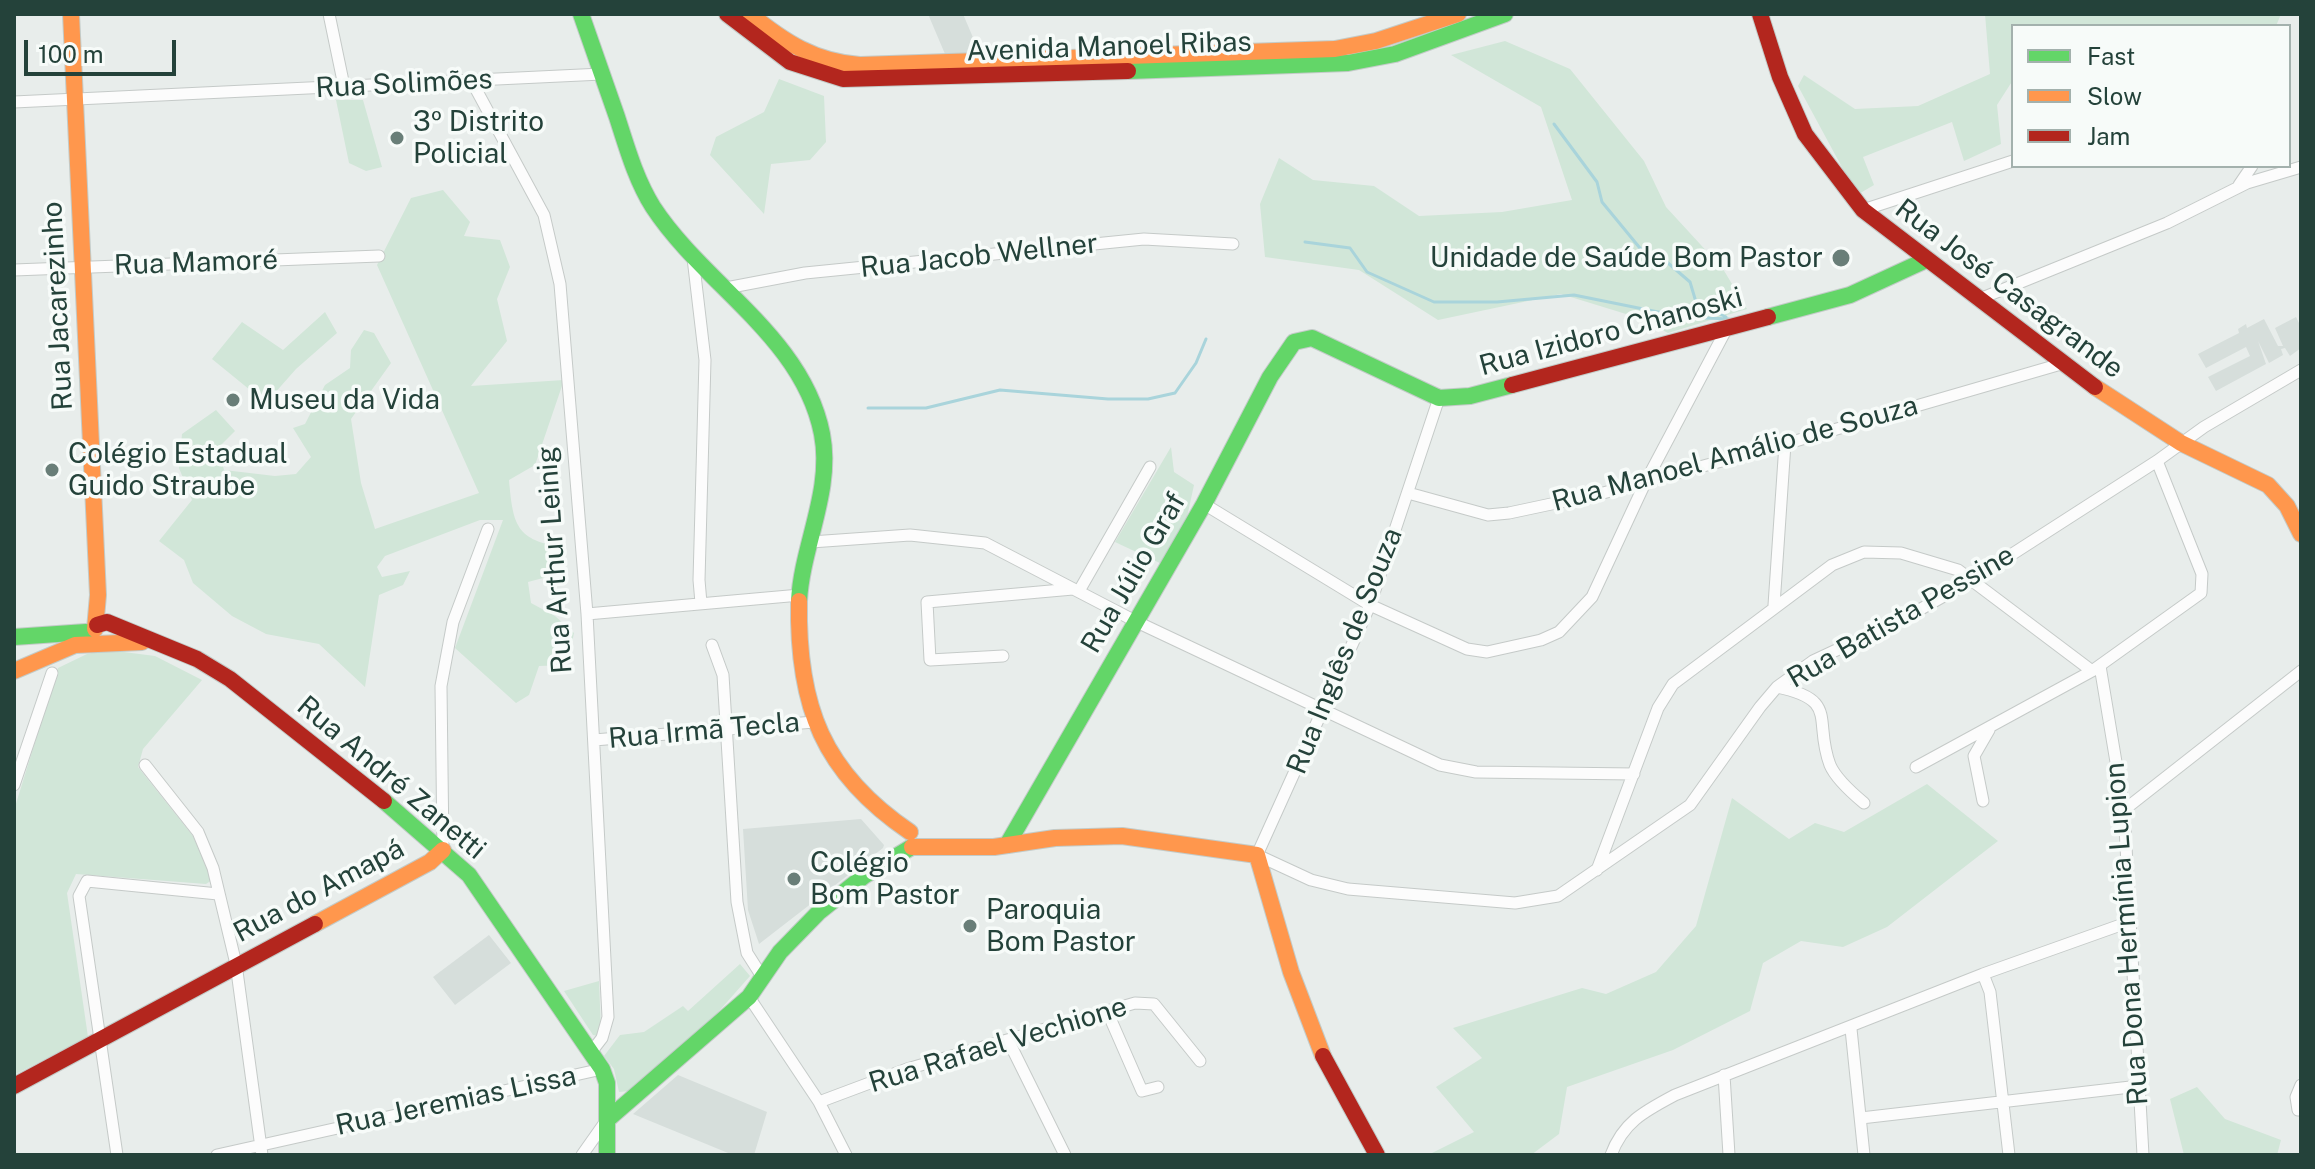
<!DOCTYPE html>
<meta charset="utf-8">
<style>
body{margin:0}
#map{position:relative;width:2315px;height:1169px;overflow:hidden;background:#e8edeb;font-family:"Public Sans",sans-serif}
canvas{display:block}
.frame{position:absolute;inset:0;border:16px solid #24423a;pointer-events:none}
.legend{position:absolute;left:2011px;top:24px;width:280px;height:144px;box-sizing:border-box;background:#f7fbf9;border:2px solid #a3b1ad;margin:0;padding:10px 14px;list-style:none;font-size:24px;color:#24423a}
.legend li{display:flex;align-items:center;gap:16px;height:40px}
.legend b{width:40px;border:2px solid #a3b1ad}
.scale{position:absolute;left:24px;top:40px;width:152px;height:36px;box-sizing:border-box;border:4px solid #24423a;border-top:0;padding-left:10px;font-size:24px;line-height:28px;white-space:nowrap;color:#24423a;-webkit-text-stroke:6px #f7fbf9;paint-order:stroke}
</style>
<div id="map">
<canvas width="2315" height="1169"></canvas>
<div class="frame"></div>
<ul class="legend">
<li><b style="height:10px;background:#63d668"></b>Fast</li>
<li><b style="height:10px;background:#ff974d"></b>Slow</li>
<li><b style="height:10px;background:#b3261e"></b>Jam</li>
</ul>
<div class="scale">100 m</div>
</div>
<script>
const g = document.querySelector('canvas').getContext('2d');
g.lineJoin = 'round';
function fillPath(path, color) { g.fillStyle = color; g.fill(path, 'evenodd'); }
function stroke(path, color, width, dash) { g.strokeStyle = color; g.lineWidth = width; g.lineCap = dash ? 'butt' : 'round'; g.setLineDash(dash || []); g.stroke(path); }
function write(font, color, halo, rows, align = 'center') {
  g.font = font + ' "Public Sans",sans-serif'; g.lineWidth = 7; g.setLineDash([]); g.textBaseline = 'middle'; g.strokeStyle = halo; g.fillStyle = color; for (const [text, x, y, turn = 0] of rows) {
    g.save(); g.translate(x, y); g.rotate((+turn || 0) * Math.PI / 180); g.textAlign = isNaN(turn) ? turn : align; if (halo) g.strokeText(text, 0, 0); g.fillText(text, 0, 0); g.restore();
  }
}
const built = new Path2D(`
 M928,14H963L980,54H945Z
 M2296,317L2301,327V348L2290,356L2285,348L2281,349L2283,355L2269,363L2258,341L2266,364L2216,391L2208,377L2250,356L2246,347L2206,368L2198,354L2239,333L2238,329L2246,324L2247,328L2264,319L2278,346H2283L2275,328Z
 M861,819L884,845L883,848L759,944L748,910L743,829Z
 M489,935L511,963L455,1005L433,977Z
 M678,1075L767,1112L754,1155H733L633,1114Z`);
const green = new Path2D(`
 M1985,14H2281L2276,26H2013V80L1997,105L2001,144L1964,161L1952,122L1863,157L1874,185L1857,195L1798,86L1804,75L1855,109L1918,106L1990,74Z
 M1505,41L1570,69L1644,161L1666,207L1723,269L1747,309L1668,333L1639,318L1561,294L1438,320L1359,270L1265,257L1260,204L1279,158L1313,180L1374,186L1419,216L1502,212L1572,200L1541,107L1451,55Z
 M779,79L824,96L826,142L810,160L771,164L764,214L710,155L716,137L764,112Z
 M336,100H363L382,167L366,171L349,163Z
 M443,190L470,222L464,236L500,240L510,267L497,299L507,341L471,386L564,380L535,465L509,480C513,525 516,541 564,547L558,574L528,582L531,603L555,616L574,633L567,665L539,666L529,695L516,703L455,648L503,520H480L385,556L377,567L382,577L410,571L403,585L379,595L365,687L319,644L266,634L232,616L193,583L184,560L159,541L192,500L179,468L182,434L216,410L235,431L218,448L224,470L275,476L296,474L311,457L293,428L305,424L325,385L350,368L351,350L364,330L374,333L391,363L351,419L361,483L375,529L479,493L377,265L411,198Z
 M325,312L337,333L296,369L266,403L212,359L242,322L283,350Z
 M1171,447L1174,472L1194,485L1184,531L1164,565L1115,542Z
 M108,650L155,656L202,680L143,749L138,767L193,836L212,880L206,884L76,874L67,893L88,1037L14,1075V810L58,668L87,654Z
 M1927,784L1998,841L1887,927L1843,947L1801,941L1763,963L1750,1011L1673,1050L1567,1087L1559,1134L1531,1155H1428L1474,1132L1436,1087L1482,1058L1453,1028L1582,988L1606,994L1656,972L1696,926L1732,798L1789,839L1815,823L1844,832Z
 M740,964L750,976L712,1019L630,1091L619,1092L614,1069L604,1056L620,1035L644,1032L683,1006L688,1011Z
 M599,981L601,1030L598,1036L593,1035L564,991Z
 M2197,1087L2225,1119L2281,1140L2277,1155H2184L2170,1099Z`);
const stream = new Path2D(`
 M1554,124L1597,182L1602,202L1644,253L1668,263L1690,282L1696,302L1726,317
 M1305,242L1350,248L1367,272L1434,302H1497L1574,295L1683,317L1729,319
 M868,408H926L1000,390L1108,399H1148L1175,393L1196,363L1206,339`);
const street = new Path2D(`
 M329,14L344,86
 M471,80L544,215L560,284L587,614L608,1017L602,1038L592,1051
 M14,102L602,74
 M2239,185L2252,166
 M1863,210L2013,161
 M693,258L705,360L699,580L701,603
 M14,270L379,256
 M726,288L805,273L1144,239L1233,244
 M1977,300L2167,223L2247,183L2301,167
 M1439,398L1370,605L1257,855L1311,880L1348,889L1515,903L1558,896L1690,805L1760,707L1777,687L1813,661L1905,618L1972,580L2157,461L2204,427L2301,370
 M1408,493L1488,515L1509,513L1603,493L1785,444L2061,364
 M1204,504L1370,605L1467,649L1487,652L1541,640L1559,632L1592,597L1646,481L1727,328
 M811,542L910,535L985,543L1137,622L1440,765L1476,772L1634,774
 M1079,591L1150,467
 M1774,605L1785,444
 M587,614L800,595
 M712,645L723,675L737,902L747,953L761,975
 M1003,656L930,660L927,602L1073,589
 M2100,666L2124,810L2143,1155
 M1777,687C1840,700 1813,720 1830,765C1836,779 1852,793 1864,803
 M594,740L814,722
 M145,765L198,832L213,868L236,964L262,1155
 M1916,767L2092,671L2201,593L2202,574L2157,461
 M14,785L52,673
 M1983,801L1974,756L1989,730
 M2124,810L2301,671
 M443,850L441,686L453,622L488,529
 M1597,870L1658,708L1673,684L1832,565L1864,552L1901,553L1958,570L2092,671
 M1983,974L1990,992L2009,1155
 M749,997L819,1102L846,1155
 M1107,1011L1142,1091L1158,1087
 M1851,1029L1864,1155
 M1009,1042L1065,1155
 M1724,1075L1729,1155
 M819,1102L907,1069L1135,1003L1154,1004L1200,1061
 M2298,1110L2296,1097L2301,1085
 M1861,1118L2139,1086
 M117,1155L79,896L87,881L218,894
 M217,1155L602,1069
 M582,1155L606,1121
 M1611,1155C1623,1122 1645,1111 1675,1095L1983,974L2129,922`);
const fast = new Path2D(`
 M581,14C593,48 605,83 617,117C627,148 636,180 653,207C704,285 803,337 822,434C833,491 802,545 799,601
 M1128,71L1348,63L1395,54L1505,14
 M1768,317L1850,295L1926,260
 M14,637L86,632
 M384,801L469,875L602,1069L607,1083V1155
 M1007,845L1204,504L1270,377L1294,342L1312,338L1439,398L1470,396L1512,385
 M607,1120L749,997L780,952L819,912L864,876L910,848`);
const slow = new Path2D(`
 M71,14L98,595L95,629
 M750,14C784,42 815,62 860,65L1335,49L1376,41L1458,14
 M2095,387L2181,443L2268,485L2287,506L2301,534
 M799,601C797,706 823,773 910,832
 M14,671L75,645L142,642
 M912,847H994L1055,838L1122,836L1257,855L1291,972L1323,1056
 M315,924L430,862L443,850`);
const jam = new Path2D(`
 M727,14L790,62L843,79L1128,71
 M1760,14L1780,77L1805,134L1863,210L2095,387
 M1512,385L1768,317
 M97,625L107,622L197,659L230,679L384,801
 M1323,1056L1377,1155
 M14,1086L315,924`);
const markers = [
 [397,138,8,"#697e78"],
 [1841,258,10,"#697e78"],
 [233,400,8,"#697e78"],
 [52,470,8,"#697e78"],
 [794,879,8,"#697e78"],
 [970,926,8,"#697e78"]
];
const streetNames = [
 ["Avenida Manoel Ribas",1109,47,-2],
 ["Rua Solimões",404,84,-3],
 ["Rua Jacob Wellner",979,256,-6],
 ["Rua Mamoré",196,263,-2],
 ["Rua José Casagrande",2009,289,37],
 ["Rua Jacarezinho",58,306,-93],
 ["Rua Izidoro Chanoski",1611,332,-15],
 ["Rua Manoel Amálio de Souza",1735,454,-15],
 ["Rua Arthur Leinig",555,560,-94],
 ["Rua Júlio Graf",1134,573,-60],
 ["Rua Batista Pessine",1901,617,-30],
 ["Rua Inglês de Souza",1345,651,-68],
 ["Rua Irmã Tecla",704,731,-5],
 ["Rua André Zanetti",391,778,40],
 ["Rua do Amapá",319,891,-28],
 ["Rua Dona Hermínia Lupion",2127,934,-94],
 ["Rua Rafael Vechione",998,1045,-17],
 ["Rua Jeremias Lissa",456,1101,-12]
];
const poiNames = [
 ["3º Distrito",413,122],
 ["Policial",413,154],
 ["Unidade de Saúde Bom Pastor",1823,258,"right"],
 ["Museu da Vida",249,400],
 ["Colégio Estadual",68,454],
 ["Guido Straube",68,486],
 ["Colégio",810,863],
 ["Bom Pastor",810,895],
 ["Paroquia",986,910],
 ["Bom Pastor",986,942]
];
fillPath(built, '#d6dedb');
fillPath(green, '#d1e6d8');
stroke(stream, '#a9d4db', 3);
stroke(street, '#c5cac8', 13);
stroke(fast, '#c3cbc8', 18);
stroke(slow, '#c3cbc8', 18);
stroke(jam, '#c3cbc8', 18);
stroke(street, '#fcfcfc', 11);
stroke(fast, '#63d668', 16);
stroke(slow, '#ff974d', 16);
stroke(jam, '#b3261e', 16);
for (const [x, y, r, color] of markers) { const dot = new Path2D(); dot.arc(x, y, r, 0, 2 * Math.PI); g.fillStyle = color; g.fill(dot); stroke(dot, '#f7fbf9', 3); }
write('28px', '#24423a', '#f7fbf9', streetNames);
write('28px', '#24423a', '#f7fbf9', poiNames, 'left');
</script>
